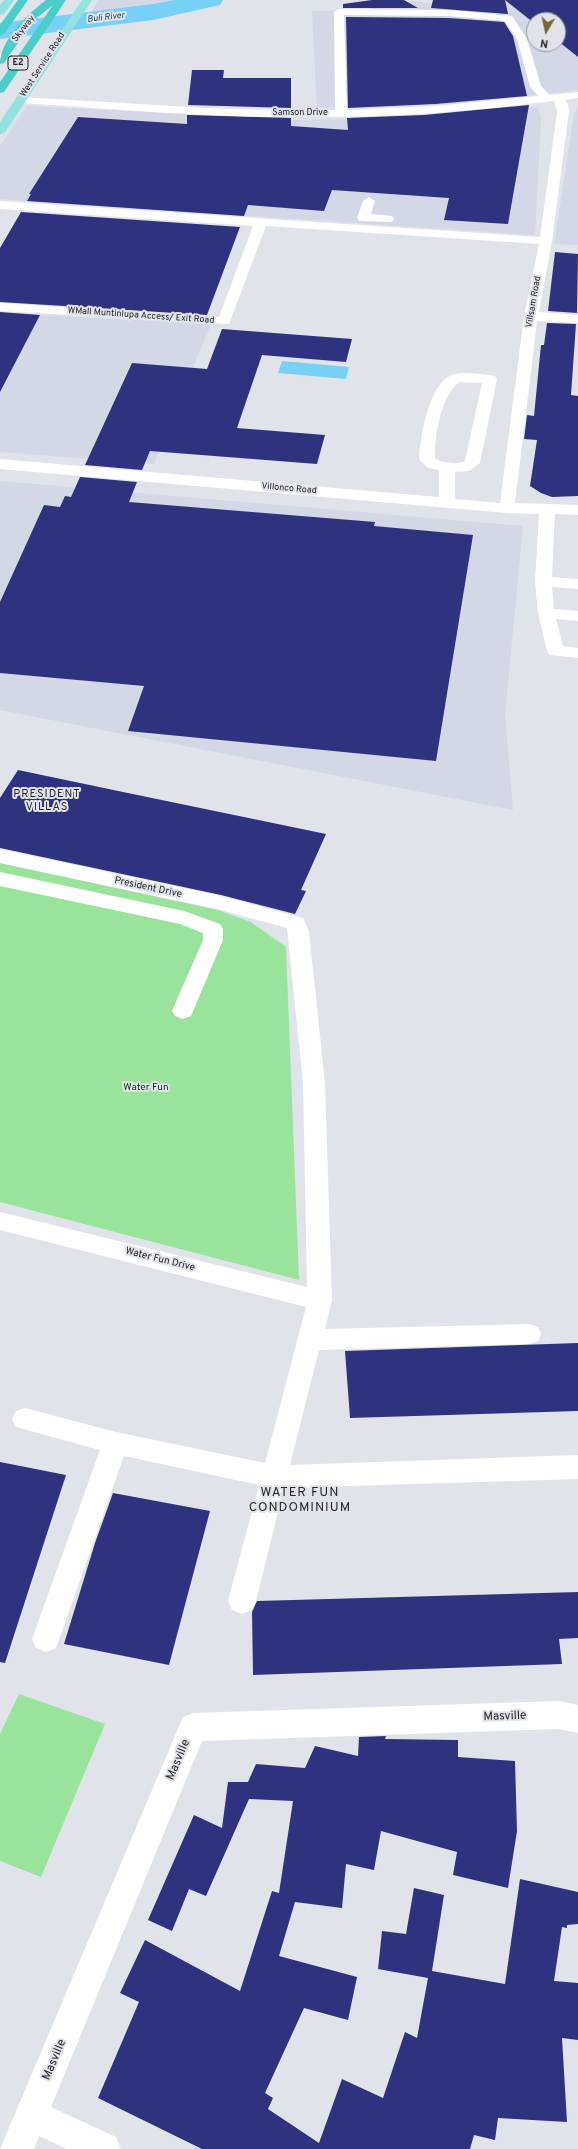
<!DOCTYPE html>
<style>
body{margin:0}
#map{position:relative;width:578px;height:2149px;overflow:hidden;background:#e1e3eb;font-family:Overpass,sans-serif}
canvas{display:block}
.north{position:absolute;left:526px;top:12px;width:40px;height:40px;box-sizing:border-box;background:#e1e3eb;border:1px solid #96989e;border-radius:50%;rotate:189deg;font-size:11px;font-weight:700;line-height:16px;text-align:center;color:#26272a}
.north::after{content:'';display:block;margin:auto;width:14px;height:18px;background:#766432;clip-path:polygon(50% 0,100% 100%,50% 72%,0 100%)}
</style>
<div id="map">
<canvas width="578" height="2149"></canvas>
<div class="north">N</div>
</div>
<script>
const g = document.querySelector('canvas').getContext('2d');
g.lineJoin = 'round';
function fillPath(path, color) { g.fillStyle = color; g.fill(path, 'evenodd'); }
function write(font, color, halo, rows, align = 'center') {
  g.font = font + ' Overpass,sans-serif'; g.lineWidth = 4; g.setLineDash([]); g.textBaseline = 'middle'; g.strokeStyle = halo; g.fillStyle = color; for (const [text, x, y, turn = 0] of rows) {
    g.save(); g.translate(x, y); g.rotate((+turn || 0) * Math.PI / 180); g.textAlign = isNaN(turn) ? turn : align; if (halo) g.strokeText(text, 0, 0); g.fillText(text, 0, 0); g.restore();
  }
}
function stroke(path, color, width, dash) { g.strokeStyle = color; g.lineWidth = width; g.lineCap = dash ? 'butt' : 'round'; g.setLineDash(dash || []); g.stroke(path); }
const built = new Path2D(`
 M99,0H193L159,8L89,15Z
 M475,0H578V90L453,104L317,108L312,11L363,10L414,1L452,6ZM534,20H558V44H534Z
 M27,106L297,120L430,117L538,107L541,118L535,235L0,199V146Z
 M578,106V245L554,244L574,114Z
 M0,313L211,324L154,464L0,452Z
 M0,481L523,526L505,715L513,810L0,710Z`);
const green = new Path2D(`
 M0,863L218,910L251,922L286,947L299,1280L0,1202Z
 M19,1694L105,1724L41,1877L0,1861V1734Z`);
const water = new Path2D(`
 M282,361L349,367L346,379L278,373Z`);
const river = new Path2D(`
 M175,0H223L220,5L153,20L0,39V23L153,4Z`);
const building = new Path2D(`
 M372,0H404L418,8H343V4Z
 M433,0H505L508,14L431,8Z
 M505,0H578V57L558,41V20H534V23Z
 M346,17L449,18L504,22L513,36L527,96L435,104L348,108Z
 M192,70H224L223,78H291V108L188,105Z
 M529,105L508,224L444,220L449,198L332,190L324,211L248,205L244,216L27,201L31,194H29L78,117L187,124V115L291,118V126L348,130L347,118L424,115Z
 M21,212L240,227L207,315L0,302V248Z
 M555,252L578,254L577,313L548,311Z
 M0,312L40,315L0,392Z
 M547,323L576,324L571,395L578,396V496L552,497L541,493L530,486L537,440L524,439L527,415L534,416L541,345H544Z
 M222,329L352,339L346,362L262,355L237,428L325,435L317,464L150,451L142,470L85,465L132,363L207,369Z
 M80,477L137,482L129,502L375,522L374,526L473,535L436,761L128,731L144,686L0,673V602L44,505L60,507L65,496L71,497Z
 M18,770L123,792L326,834L301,890L306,891L295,914L221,895L0,848V798Z
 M578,1343V1411L350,1418L345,1351Z
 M0,1462L66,1475L5,1663L0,1662Z
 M113,1493L210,1511L169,1665L64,1644L95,1543Z
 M578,1592V1638L559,1639L562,1664L253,1675L252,1612L257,1601Z
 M386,1736L385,1739L458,1740V1757L515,1761L517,1831L508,1888L453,1875L457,1852L381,1831L374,1870L346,1864L342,1908L295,1902L279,1956L357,1977L348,2020L304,2008L265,2093L273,2098L268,2109L319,2143L342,2079L383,2098L405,2032L417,2038L428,1978L378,1969L382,1931L406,1934L414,1888L444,1895L432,1971L505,1984L520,1879L578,1892V1924L567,1925V1928L562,1927L554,1981L578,1983V2040L562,2038L567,2122L498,2118L495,2140L474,2135L470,2149H202L98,2098L139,2002L120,1993L145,1940L240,1991L272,1891L279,1893L293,1801L249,1799L206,1896L189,1889L172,1931L148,1920L194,1815L222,1828L228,1782H248L256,1764L305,1768L315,1746L358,1756L359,1737Z`);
const minor = new Path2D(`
 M339,9L449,10L512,16L527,39L541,86L550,95L578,92V98L565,100L568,104L569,112L552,241L539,312L578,315V323L537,321L515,503L578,505V515L555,514L552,577L578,579V589L552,587L554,609L578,611V621L556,619L563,646L578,648V658L550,655L547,651L538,613L535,581L539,514L507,513L0,469V459L439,497V470L428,468L419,459C420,438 429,383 452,375C463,371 479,374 490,375L495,376L497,379L480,463L469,471L455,472V499L500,503L524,316L539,244L266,226L229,324L0,311V303L219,317L253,226L0,209V201L540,237L557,112L554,101C468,112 381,118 294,117C203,117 112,109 21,103L15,100L21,97L224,109L335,110L334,12ZM344,15L449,16L505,21L517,39L530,87L538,96L435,106L347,110ZM459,382L482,383L465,461C459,465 440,463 435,458C435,435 440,398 459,382Z
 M0,54L21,55L26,58L21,61L0,60Z
 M369,197L375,201L371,214L392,216L394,219L392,222L359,221L357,218L363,201Z
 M0,849L221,896L303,918L309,932L325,1083L332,1300L325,1329L529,1324L538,1327L541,1334L538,1341L529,1344L319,1350L290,1465L578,1455V1479L284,1488L256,1601L252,1610L242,1614L232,1610L228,1601L259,1485L124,1456L56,1648L46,1652L36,1648L32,1639L100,1450L16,1427L12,1419L16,1411L25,1408L116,1432L265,1463L306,1307L0,1230V1212L307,1287L303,1083L287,928L221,910L0,863Z
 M0,872L184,911L220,924L223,929V940L191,1016L183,1019L175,1016L172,1011L203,940V933L180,924L0,886Z
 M559,1701L578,1705V1733L559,1729L202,1741L51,2107L116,2137L121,2149H67L39,2136L34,2149H0L183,1717L193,1713Z`);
const major = new Path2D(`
 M4,0H14L4,14L0,15V5Z
 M82,0H92L6,131L0,135V122Z`);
const highway = new Path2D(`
 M18,0H28L4,34L0,35V25Z
 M46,0H66L4,92L0,93V82L53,5L34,20L4,63L0,64C0,40 28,14 46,0Z`);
const farWaternames = [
 ["Buli River",106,18,-7]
];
const farStreetnames = [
 ["Skyway",24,29,-52],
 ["West Service Road",43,65,-57],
 ["Samson Drive",300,113],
 ["Villsam Road",534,302,-80],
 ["WMall Muntinlupa Access/ Exit Road",141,316,4],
 ["Villonco Road",289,489,5]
];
const shields = [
 [18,63,20]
];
const shieldNames = [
 ["E2",18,63]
];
const streetNames = [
 ["President Drive",148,888,12],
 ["Water Fun Drive",160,1260,14]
];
const parkNames = [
 ["Water Fun",146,1088]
];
const neighbourhoodNames = [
 ["PRESIDENT",47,795],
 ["VILLAS",47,808]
];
const nearStreetnames = [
 ["Masville",505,1717,-2],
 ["Masville",179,1760,-67],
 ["Masville",55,2060,-67]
];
const nearNeighbourhoodnames = [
 ["WATER FUN",300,1493],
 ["CONDOMINIUM",300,1508]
];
fillPath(built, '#d3d7e6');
fillPath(green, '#99e39b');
fillPath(water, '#77d1f7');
fillPath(river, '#77d1f7');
fillPath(building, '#2f327f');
fillPath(minor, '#fff');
fillPath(major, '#92e2df');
fillPath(highway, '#49cec9');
write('italic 9px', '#12465a', '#e1e3eb', farWaternames);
write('9px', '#26272a', '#e1e3eb', farStreetnames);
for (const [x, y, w] of shields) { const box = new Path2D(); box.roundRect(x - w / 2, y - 7, w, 14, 3); g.fillStyle = '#e1e3eb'; g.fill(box); stroke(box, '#26272a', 1); }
write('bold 9px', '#26272a', null, shieldNames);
write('10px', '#26272a', '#e1e3eb', streetNames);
write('10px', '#013b0b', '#e1e3eb', parkNames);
g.letterSpacing = '1px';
write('11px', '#26272a', '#e1e3eb', neighbourhoodNames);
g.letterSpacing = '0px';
write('12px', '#26272a', '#e1e3eb', nearStreetnames);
g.letterSpacing = '1px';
write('13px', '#26272a', '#e1e3eb', nearNeighbourhoodnames);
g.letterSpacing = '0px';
</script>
